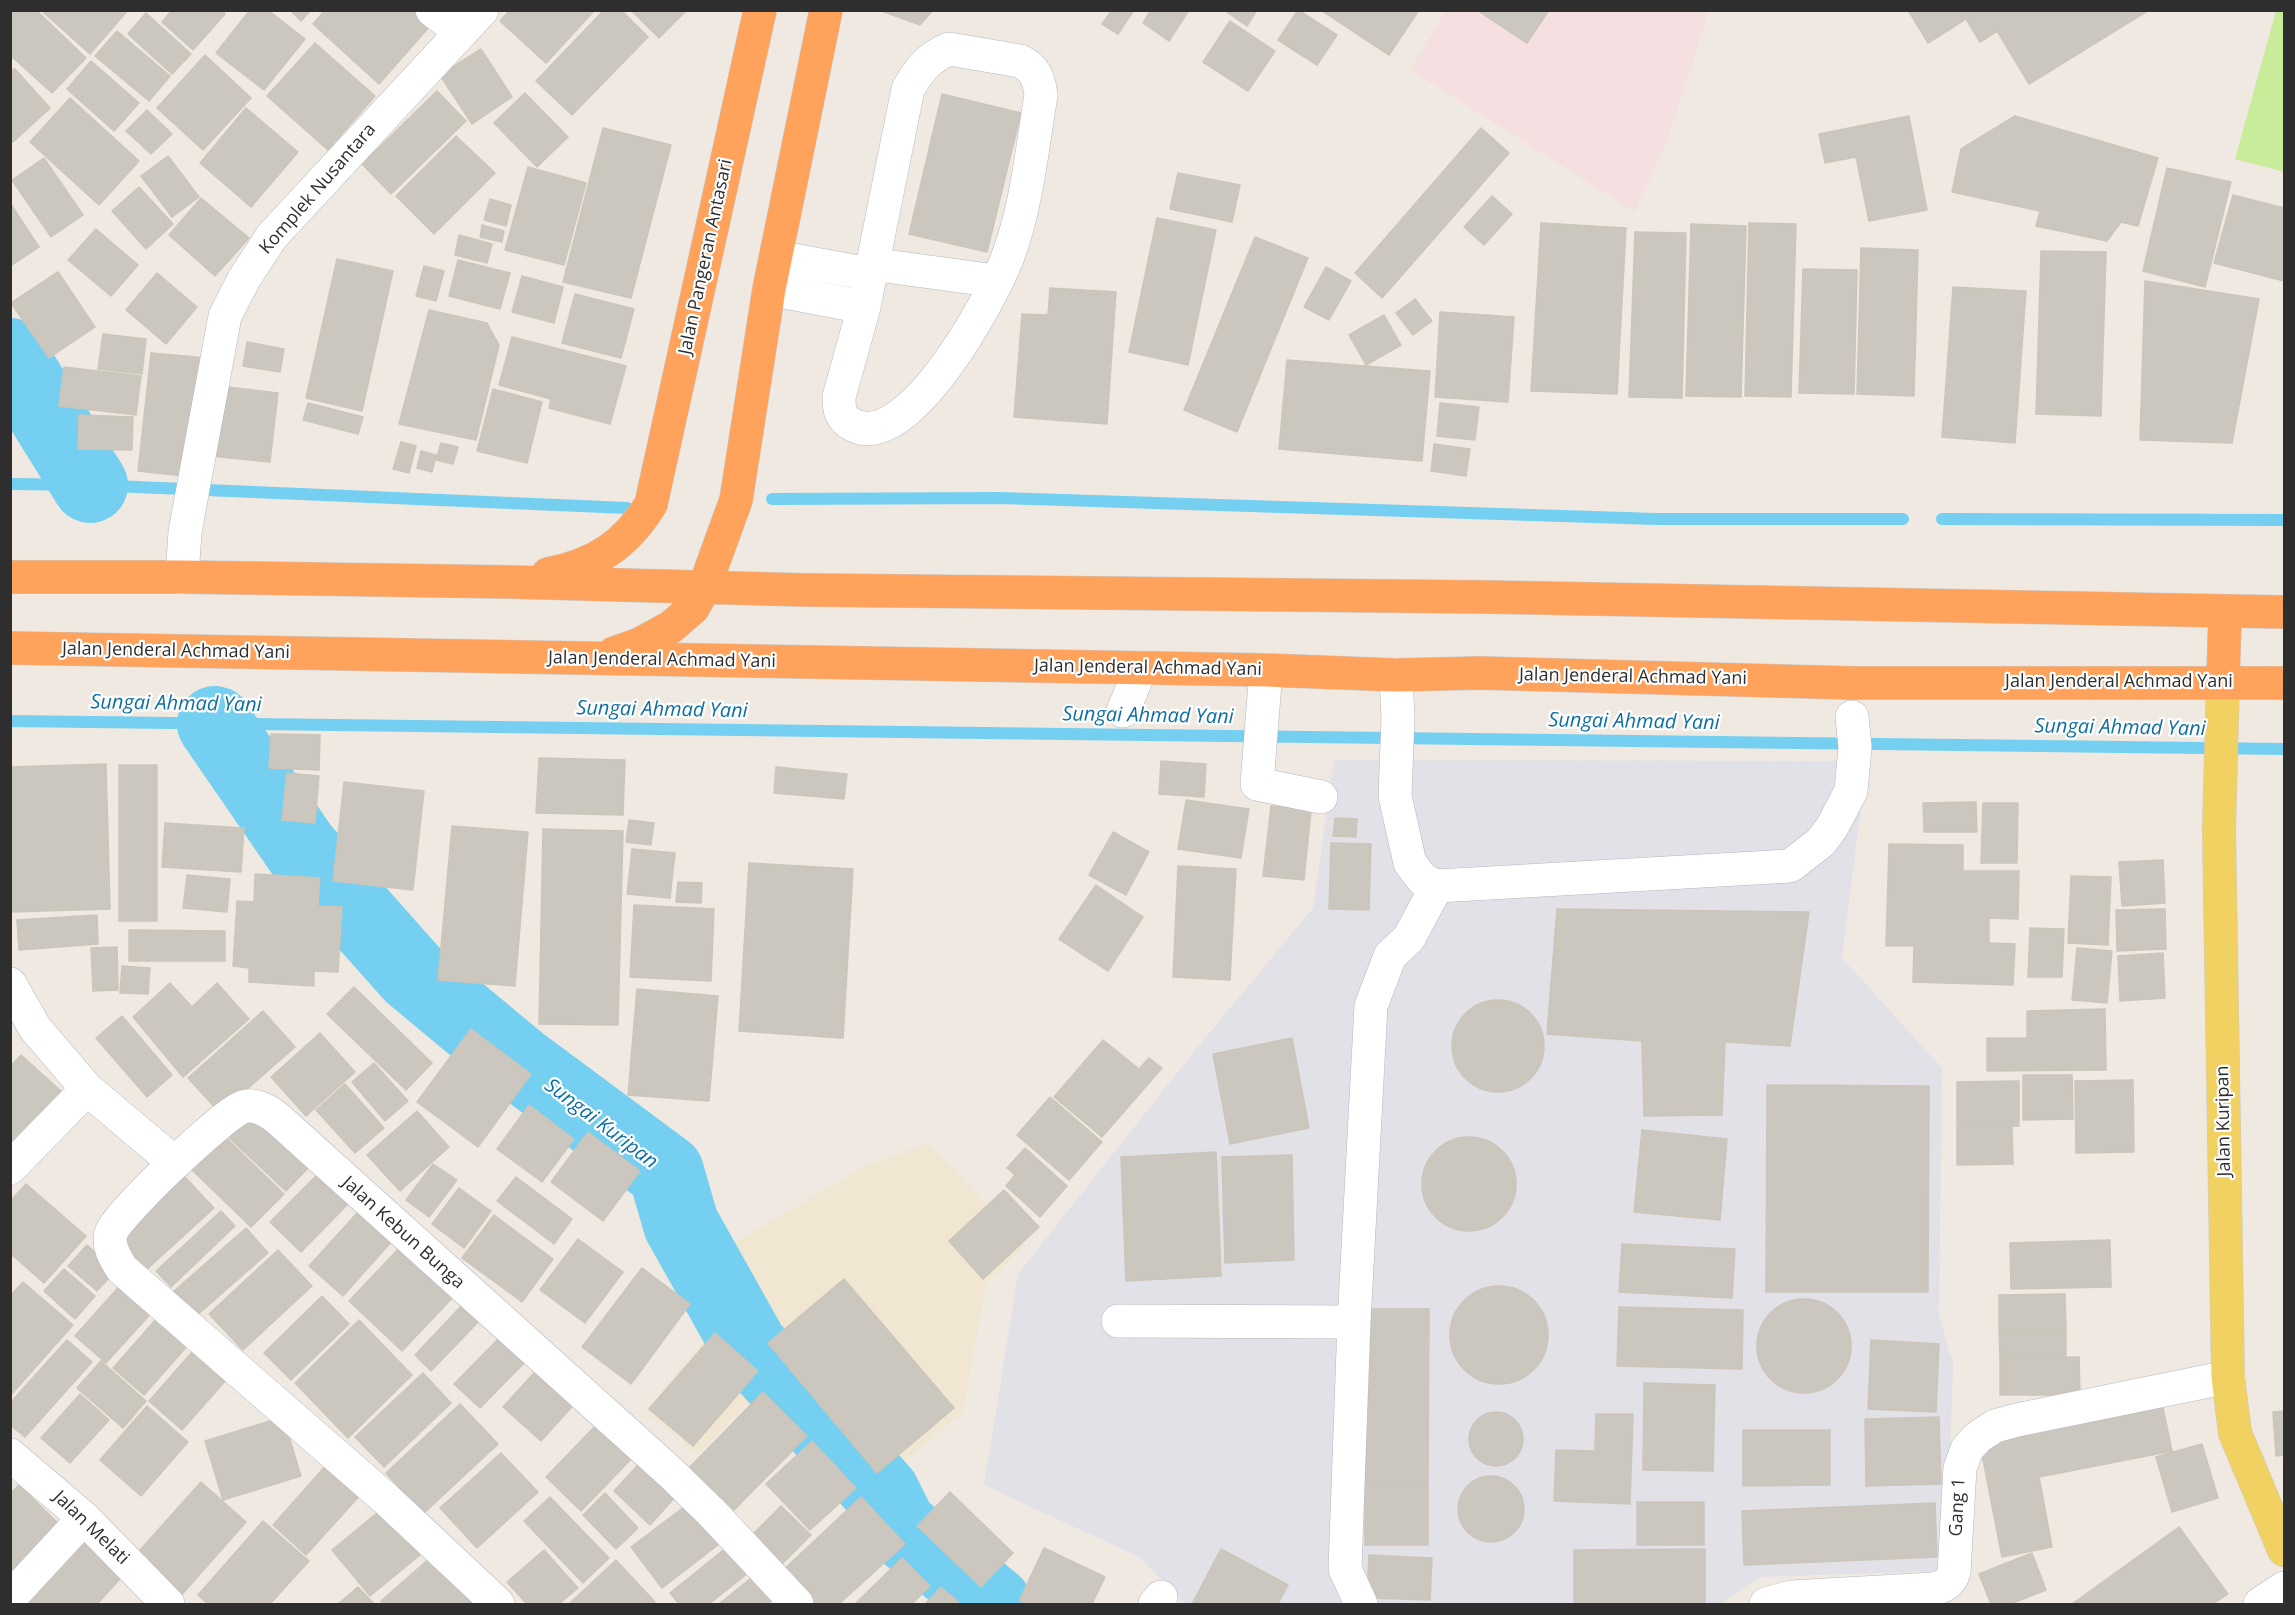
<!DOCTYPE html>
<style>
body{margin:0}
#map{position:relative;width:2295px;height:1615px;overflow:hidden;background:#efe9e1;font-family:"Open Sans",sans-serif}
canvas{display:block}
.frame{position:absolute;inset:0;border:12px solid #2e2e2e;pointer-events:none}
</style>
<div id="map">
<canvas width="2295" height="1615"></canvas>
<div class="frame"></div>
</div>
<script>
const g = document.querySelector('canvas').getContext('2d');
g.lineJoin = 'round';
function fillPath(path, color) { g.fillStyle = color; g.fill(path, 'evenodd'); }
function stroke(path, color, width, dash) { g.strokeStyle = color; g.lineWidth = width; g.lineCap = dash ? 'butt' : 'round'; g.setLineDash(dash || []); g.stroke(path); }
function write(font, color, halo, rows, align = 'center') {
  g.font = font + ' "Open Sans",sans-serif'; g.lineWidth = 4.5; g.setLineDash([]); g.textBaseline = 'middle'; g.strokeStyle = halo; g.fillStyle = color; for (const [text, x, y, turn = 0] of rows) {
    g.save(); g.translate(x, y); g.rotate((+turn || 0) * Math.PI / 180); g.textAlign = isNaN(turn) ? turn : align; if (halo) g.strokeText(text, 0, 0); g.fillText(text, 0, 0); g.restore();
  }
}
const industrial = new Path2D(`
 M1334,760L1867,761L1842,958L1942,1068L1939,1316L1953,1363L1947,1571L1760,1577L1720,1604H1185L1141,1558L984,1485L1018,1274L1196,1049L1313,908Z`);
const education = new Path2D(`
 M928,1143L1025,1246L986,1283L963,1412L878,1483L780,1370L698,1454L645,1412L718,1323L729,1246L864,1167Z`);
const medical = new Path2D(`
 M1445,11H1709L1668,137L1635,212L1411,70Z`);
const pitch = new Path2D(`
 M2276,11H2284V172L2235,159Z`);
const stream = new Path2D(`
 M10,484L90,485L627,508
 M772,499L1000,498L1656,519H1903
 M1942,519L2284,520
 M10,721L2284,749`);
const river = new Path2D(`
 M10,356L90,485
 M215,724L301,849L412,974L519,1063L666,1172L681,1224L750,1347L882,1493L899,1527L994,1604`);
const building = new Path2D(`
 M10,10H36L86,58L52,93L10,55Z
 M128,10L90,54L42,11V10Z
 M172,10H222L225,14L193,50L162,22Z
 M250,10H268L305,39L264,90L216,53Z
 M290,10H311L301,21Z
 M325,10H413L430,26L379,84L313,24Z
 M510,10H595L546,63L500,21Z
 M604,10H621L648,37L572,115L536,81Z
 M631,10H687L659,38Z
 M879,10H933L920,25Z
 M1112,10H1134L1118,34L1102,24Z
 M1151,10H1189L1169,41L1143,23Z
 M1224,10H1257L1247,26Z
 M1298,10L1337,35L1317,65L1278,40Z
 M1321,10H1419L1389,55Z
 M1477,10H1549L1527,43Z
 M1908,10H2149L2029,84L1997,31L1980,42L1966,19L1928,43Z
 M146,13L191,54L172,74L128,34Z
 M1230,21L1275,51L1248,91L1203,62Z
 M117,31L170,76L149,101L95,56Z
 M315,43L375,96L328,150L267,96Z
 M481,49L512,97L472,124L440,75Z
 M205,55L251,98L203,150L157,108Z
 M91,61L139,103L114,131L67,89Z
 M15,69L50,108L13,142L10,139V72Z
 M437,91L466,121L391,194L362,164Z
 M525,93L568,137L537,167L494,123Z
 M942,94L1021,113L987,252L909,234Z
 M70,98L139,161L99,205L30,142Z
 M246,108L298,152L251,207L200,163Z
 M147,110L172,134L151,154L126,131Z
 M1909,116L1927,210L1869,221L1856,157L1825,163L1819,134Z
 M2015,116L2158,158L2138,226L2121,222L2107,241L2036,226L2040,211L1952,192L1961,149Z
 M603,128L671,145L631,298L563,282Z
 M1481,128L1509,153L1382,298L1355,273Z
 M456,136L495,173L434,234L396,196Z
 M168,156L199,197L172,217L141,176Z
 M44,158L83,215L51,237L12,180Z
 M528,167L586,183L564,265L505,250Z
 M2167,168L2231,182L2205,287L2143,271Z
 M1178,173L1240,185L1232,222L1170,209Z
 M139,187L173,224L146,249L112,211Z
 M2233,195L2284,208V281L2214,263Z
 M1492,196L1512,214L1484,245L1464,227Z
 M201,198L249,238L215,276L169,235Z
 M490,199L511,205L506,226L484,220Z
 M10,203L39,247L10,266Z
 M1157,218L1216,230L1188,365L1129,352Z
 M1541,223L1626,228L1617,394L1531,391Z
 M1749,223L1796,224L1791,397L1745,396Z
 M1691,224L1746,226L1741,397L1686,396Z
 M482,225L504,231L502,242L480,237Z
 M96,229L138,265L111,296L68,260Z
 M1635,232L1686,233L1682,398L1629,397Z
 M459,235L492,244L487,263L455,255Z
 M1255,237L1308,258L1237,432L1184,410Z
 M1861,248L1918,250L1914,396L1857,394Z
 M2041,251L2106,252L2101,416L2036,414Z
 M337,259L393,271L362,411L306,398Z
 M458,260L510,273L500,309L449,296Z
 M424,266L444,271L436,301L416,296Z
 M1326,267L1351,281L1329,320L1304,307Z
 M1803,269L1857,270L1854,394L1799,393Z
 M58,272L95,327L49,358L11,303Z
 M157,273L197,307L166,344L126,310Z
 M522,276L563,287L554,323L512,312Z
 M2145,281L2259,299L2232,443L2140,440Z
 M1953,287L2026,291L2015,443L1942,437Z
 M1050,288L1116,292L1107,424L1014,417L1022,314L1048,315Z
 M575,294L634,309L621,358L562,343Z
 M1415,299L1432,321L1413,335L1396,313Z
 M429,310L487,323L499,345L476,440L399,424Z
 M1440,312L1514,317L1508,402L1435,397Z
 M1384,315L1401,345L1366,365L1349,335Z
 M103,334L146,339L142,374L98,369Z
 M512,337L626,366L610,424L549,408L551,399L499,385Z
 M247,342L284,349L280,372L243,366Z
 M151,353L207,358L193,477L138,471Z
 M1287,360L1430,371L1422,461L1279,449Z
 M64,367L141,376L136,415L59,406Z
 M219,386L278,393L270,462L211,456Z
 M493,389L542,402L527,463L477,451Z
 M308,403L363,417L358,434L303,420Z
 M1440,403L1479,407L1475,440L1437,436Z
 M79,415L133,417L132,450L78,449Z
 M401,442L416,446L409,473L393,469Z
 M441,443L458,447L453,464L436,460Z
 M1434,444L1470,449L1466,476L1431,471Z
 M421,451L436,455L432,472L417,468Z
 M271,734L320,735L319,770L269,768Z
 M539,758L625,760L623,815L536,813Z
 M1161,761L1206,764L1204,797L1159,794Z
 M106,764L110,909L10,912V767Z
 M119,765H157V921H119Z
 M776,767L847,774L844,799L774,793Z
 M287,773L319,776L315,823L282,820Z
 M344,782L424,791L413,890L333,881Z
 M1186,800L1249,809L1241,858L1178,849Z
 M1976,802L1977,832H1924L1923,803Z
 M1983,803H2018L2017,863H1981Z
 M1271,806L1311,810L1304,880L1263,876Z
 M1335,818L1357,819L1356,837L1333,836Z
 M629,820L654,823L651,845L626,842Z
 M165,823L244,828L241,872L162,867Z
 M452,826L528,832L515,986L438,980Z
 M543,829L623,831L618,1025L539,1024Z
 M1113,832L1149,852L1126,895L1089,875Z
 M1331,843L1371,844L1369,910L1329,909Z
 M1889,844L1963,845V871H2019L2018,919L1989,918V943L2015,944L2013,985L1913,982L1914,946H1886Z
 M632,849L675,853L670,898L627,894Z
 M2163,860L2165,903L2122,906L2119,862Z
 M749,863L853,869L843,1038L739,1031Z
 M1178,866L1236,869L1230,980L1173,977Z
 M255,874L320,878L318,906L342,907L338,972L314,971V986L249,982V968L233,966L237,901L254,902Z
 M187,875L230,879L227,912L183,908Z
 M2071,876L2111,877L2108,945L2068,943Z
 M678,882L702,883L701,903L676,902Z
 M1096,885L1143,917L1108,971L1059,939Z
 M634,905L714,909L711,981L630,977Z
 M1557,909L1809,912L1790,1046L1725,1042L1722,1115L1644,1116L1642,1041L1547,1034Z
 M2165,909L2166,949L2117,951L2116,910Z
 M97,915L98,944L19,950L17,920Z
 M2030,928L2064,929L2062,977H2028Z
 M129,930L225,931V961H129Z
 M117,947L118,990L93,991L91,948Z
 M2077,948L2112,951L2107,1003L2072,1000Z
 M2163,953L2165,998L2120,1001L2118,956Z
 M122,966L150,968L148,994L120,993Z
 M170,983L192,1007L217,983L249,1019L183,1077L133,1017Z
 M354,987L432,1063L406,1090L327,1014Z
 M637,989L718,996L709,1101L628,1095Z
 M1452 1046a46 46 0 1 1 92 0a46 46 0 1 1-92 0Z
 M2105,1009L2106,1070L1987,1071V1038H2027V1011Z
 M263,1011L295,1047L220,1113L188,1078Z
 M122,1016L172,1075L147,1097L96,1038Z
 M471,1029L531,1074L478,1147L417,1102Z
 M320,1033L355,1072L306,1116L271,1077Z
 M1292,1038L1309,1128L1230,1144L1213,1054Z
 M1103,1040L1139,1069L1149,1058L1162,1068L1102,1137L1054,1097Z
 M21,1055L61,1091L10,1147V1067Z
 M374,1063L408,1101L385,1121L352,1082Z
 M2023,1075H2072L2073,1119L2023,1120Z
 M2133,1080L2134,1152L2076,1153L2075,1081Z
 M2019,1081V1126L1957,1127V1082Z
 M345,1084L384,1128L355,1153L316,1110Z
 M1767,1085L1929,1086L1928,1292H1766Z
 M1050,1097L1102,1142L1069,1180L1017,1135Z
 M529,1105L574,1139L542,1182L497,1149Z
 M248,1108L310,1166L286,1191L225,1134Z
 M417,1111L449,1147L400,1191L367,1155Z
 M2012,1126L2013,1164L1957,1165V1127Z
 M1642,1130L1727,1139L1720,1220L1634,1212Z
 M588,1132L640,1171L603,1221L551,1182Z
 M222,1134L284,1194L251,1227L190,1168Z
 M1422 1184a47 47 0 1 1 94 0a47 47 0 1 1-94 0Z
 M1025,1148L1067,1186L1040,1217L1006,1186L1015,1175L1007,1168Z
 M1216,1152L1221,1276L1126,1281L1121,1157Z
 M1292,1155L1294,1260L1225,1263L1222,1157Z
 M433,1164L457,1180L429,1217L406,1200Z
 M319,1173L349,1203L301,1252L270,1222Z
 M184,1176L214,1208L145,1271L115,1239Z
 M516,1177L572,1219L554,1244L497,1201Z
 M26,1184L86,1236L44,1283L10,1253V1201Z
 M459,1188L491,1211L464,1248L432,1224Z
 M1004,1190L1039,1227L983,1279L949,1241Z
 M221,1211L235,1226L171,1287L156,1271Z
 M358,1212L392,1241L343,1296L309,1266Z
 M494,1215L553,1259L522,1302L462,1258Z
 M246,1228L268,1253L195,1317L173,1292Z
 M578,1239L623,1272L585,1323L540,1290Z
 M2110,1240L2111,1287L2011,1289L2010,1243Z
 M404,1243L457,1293L402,1351L349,1301Z
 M1622,1244L1735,1249L1732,1298L1619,1292Z
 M87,1245L115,1271L97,1291L68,1266Z
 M278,1250L312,1286L243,1350L209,1314Z
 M642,1268L690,1304L631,1384L582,1347Z
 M64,1269L95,1296L75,1319L44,1291Z
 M844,1279L954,1408L877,1473L768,1343Z
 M124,1281L155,1309L106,1363L75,1336Z
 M23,1282L73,1325L10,1396V1296Z
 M1450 1335a49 49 0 1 1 98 0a49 49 0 1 1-98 0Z
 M2065,1294L2066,1330L1999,1331V1295Z
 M322,1296L349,1324L291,1380L264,1353Z
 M1757 1346a47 47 0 1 1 94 0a47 47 0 1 1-94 0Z
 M466,1301L483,1317L431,1371L415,1355Z
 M1619,1307L1743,1310L1742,1369L1617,1366Z
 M165,1309L196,1336L144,1395L113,1368Z
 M1367,1309H1429L1428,1484H1365Z
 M359,1320L412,1375L348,1438L295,1383Z
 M2066,1330V1357L2000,1358L1999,1331Z
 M715,1333L758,1371L693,1446L649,1409Z
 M502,1335L527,1360L480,1408L454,1384Z
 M67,1340L92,1362L25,1437L10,1425V1403Z
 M1871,1340L1939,1344L1936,1412L1868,1409Z
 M202,1341L234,1371L182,1430L149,1401Z
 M2079,1357L2080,1395H2000V1358Z
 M101,1361L146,1401L123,1428L77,1388Z
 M542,1364L580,1398L541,1441L503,1407Z
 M423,1373L451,1403L384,1467L355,1437Z
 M1644,1383L1715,1385L1713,1471L1643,1470Z
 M763,1392L807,1436L734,1510L690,1467Z
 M80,1394L109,1420L70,1463L41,1438Z
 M2162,1403L2172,1451L2039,1477L2052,1547L2002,1557L1979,1439Z
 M460,1404L498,1444L423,1514L386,1473Z
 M147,1406L188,1442L141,1496L100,1460Z
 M2284,1411V1455L2276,1456L2273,1412Z
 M1469 1439a27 27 0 1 1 54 0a27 27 0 1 1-54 0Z
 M1596,1414H1633L1630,1504L1554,1501L1556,1450L1595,1451Z
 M283,1417L301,1476L223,1500L205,1441Z
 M1939,1417L1941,1484L1866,1486L1865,1419Z
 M601,1420L636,1454L581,1511L546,1477Z
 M1743,1430H1830V1485L1743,1486Z
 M812,1441L856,1488L810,1530L766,1484Z
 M2202,1444L2218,1498L2172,1512L2156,1457Z
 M501,1453L538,1492L477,1548L440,1508Z
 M641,1462L677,1495L650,1525L614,1491Z
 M328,1463L362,1493L306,1555L273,1525Z
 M1458 1509a33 33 0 1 1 66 0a33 33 0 1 1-66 0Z
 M201,1482L246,1522L178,1599L132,1559Z
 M1365,1484H1428V1545H1365Z
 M19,1485L64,1529L10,1585V1494Z
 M950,1492L1013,1553L981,1587L917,1526Z
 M605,1493L638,1528L616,1549L583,1515Z
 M550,1497L609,1558L583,1583L524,1521Z
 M861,1497L905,1544L839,1604H808L779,1574Z
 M696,1498L727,1538L662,1588L631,1547Z
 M1637,1502H1704V1545H1637Z
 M1935,1503L1937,1557L1744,1565L1742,1511Z
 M388,1504L426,1550L370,1596L332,1550Z
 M781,1506L811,1535L775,1571L745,1542Z
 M263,1521L309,1561L270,1604H208L198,1595Z
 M2179,1527L2228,1594L2213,1604H2072Z
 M87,1535L128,1570L97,1604H27Z
 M732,1543L753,1569L709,1604H679L670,1593Z
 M1044,1548L1105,1577L1092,1604H1027L1019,1601Z
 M1221,1549L1288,1585L1278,1604H1192Z
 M1705,1549V1604H1574V1550Z
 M544,1550L578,1588L559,1604H527L507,1582Z
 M438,1551L485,1604H384L381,1601Z
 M2032,1553L2046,1590L2010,1604H1991L1979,1574Z
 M1369,1555L1432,1558L1430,1600L1367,1598Z
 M902,1558L930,1586L912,1604H855Z
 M616,1560L655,1602L652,1604H569Z
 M761,1570L781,1593L767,1604H719Z
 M358,1587L374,1604H338Z
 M941,1587L961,1604H925Z`);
const minor = new Path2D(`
 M432,10L461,32
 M949,49L1020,61C1035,68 1039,79 1041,95C1032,149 1027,205 1008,256C993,297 907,457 851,424C840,417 839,409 839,397L864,307L908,89C919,70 928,58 949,49Z
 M777,257L869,274
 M871,264L996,281
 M769,289L864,307
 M182,577L185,532L225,316L244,279L272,236L482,10
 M1266,670L1257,784L1321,797
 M1396,675L1398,719L1395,796L1410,863L1423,880L1437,886L1790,866L1821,842L1832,827L1851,791L1855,747L1852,717
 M1123,711L1141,668
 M10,984L35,1028L87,1089L175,1163
 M10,1168L87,1089
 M1118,1321L1354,1322
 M10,1455L84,1518L168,1604
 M10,1598L84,1518
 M498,1604L386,1499L122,1269C115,1258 106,1244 112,1231C120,1212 224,1113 243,1107C255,1103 268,1111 277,1118L671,1473L713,1514L797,1604
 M1155,1604L1161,1597
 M1361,1604L1345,1569L1354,1322L1371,1006L1390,956L1409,938L1437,886
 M1766,1604L1791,1597L1934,1589C1944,1586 1951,1583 1954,1572L1960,1468L1967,1449L1978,1437L1995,1426L2017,1420L2228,1377
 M2260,1604L2284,1588`);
const major = new Path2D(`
 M2223,682L2219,829L2228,1377L2235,1433L2284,1550`);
const highway = new Path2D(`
 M548,574C595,565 626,545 651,504L760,10
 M10,577H182L511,582L806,590L1486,597L2284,612
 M10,648L1266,670L1396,675L1480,673L1853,683H2284
 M614,653L640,644L671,627L693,608L704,588L736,500L769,289L826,10
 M2223,682L2225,611`);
const streetNames = [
 ["Komplek Nusantara",318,189,-49],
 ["Jalan Pangeran Antasari",706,257,-78],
 ["Jalan Jenderal Achmad Yani",176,651,1],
 ["Jalan Jenderal Achmad Yani",662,660,1],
 ["Jalan Jenderal Achmad Yani",1148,668,1],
 ["Jalan Jenderal Achmad Yani",1633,677,1],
 ["Jalan Jenderal Achmad Yani",2119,682],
 ["Jalan Kuripan",2224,1121,-91],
 ["Jalan Kebun Bunga",403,1233,42],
 ["Gang 1",1958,1507,-87],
 ["Jalan Melati",91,1528,44]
];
const waterNames = [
 ["Sungai Ahmad Yani",176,704,1],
 ["Sungai Ahmad Yani",662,710,1],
 ["Sungai Ahmad Yani",1148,716,1],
 ["Sungai Ahmad Yani",1634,722,1],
 ["Sungai Ahmad Yani",2120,728,1],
 ["Sungai Kuripan",601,1124,37]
];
fillPath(industrial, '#e3e1e8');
fillPath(education, '#f0e6d1');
fillPath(medical, '#f5dfe0');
fillPath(pitch, '#c9ec9a');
stroke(stream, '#75cff0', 12);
stroke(river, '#75cff0', 76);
fillPath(building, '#cbc7bf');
stroke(building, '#cbc5ba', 1.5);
stroke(minor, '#b4b7c1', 34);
stroke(major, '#c9c9c9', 34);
stroke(highway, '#c9c9c9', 34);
stroke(minor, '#fff', 33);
stroke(major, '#f2d163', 33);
stroke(highway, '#ffa35c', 33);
write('18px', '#2e2e2e', '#fff', streetNames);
write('italic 20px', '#0d6fa3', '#fff', waterNames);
</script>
